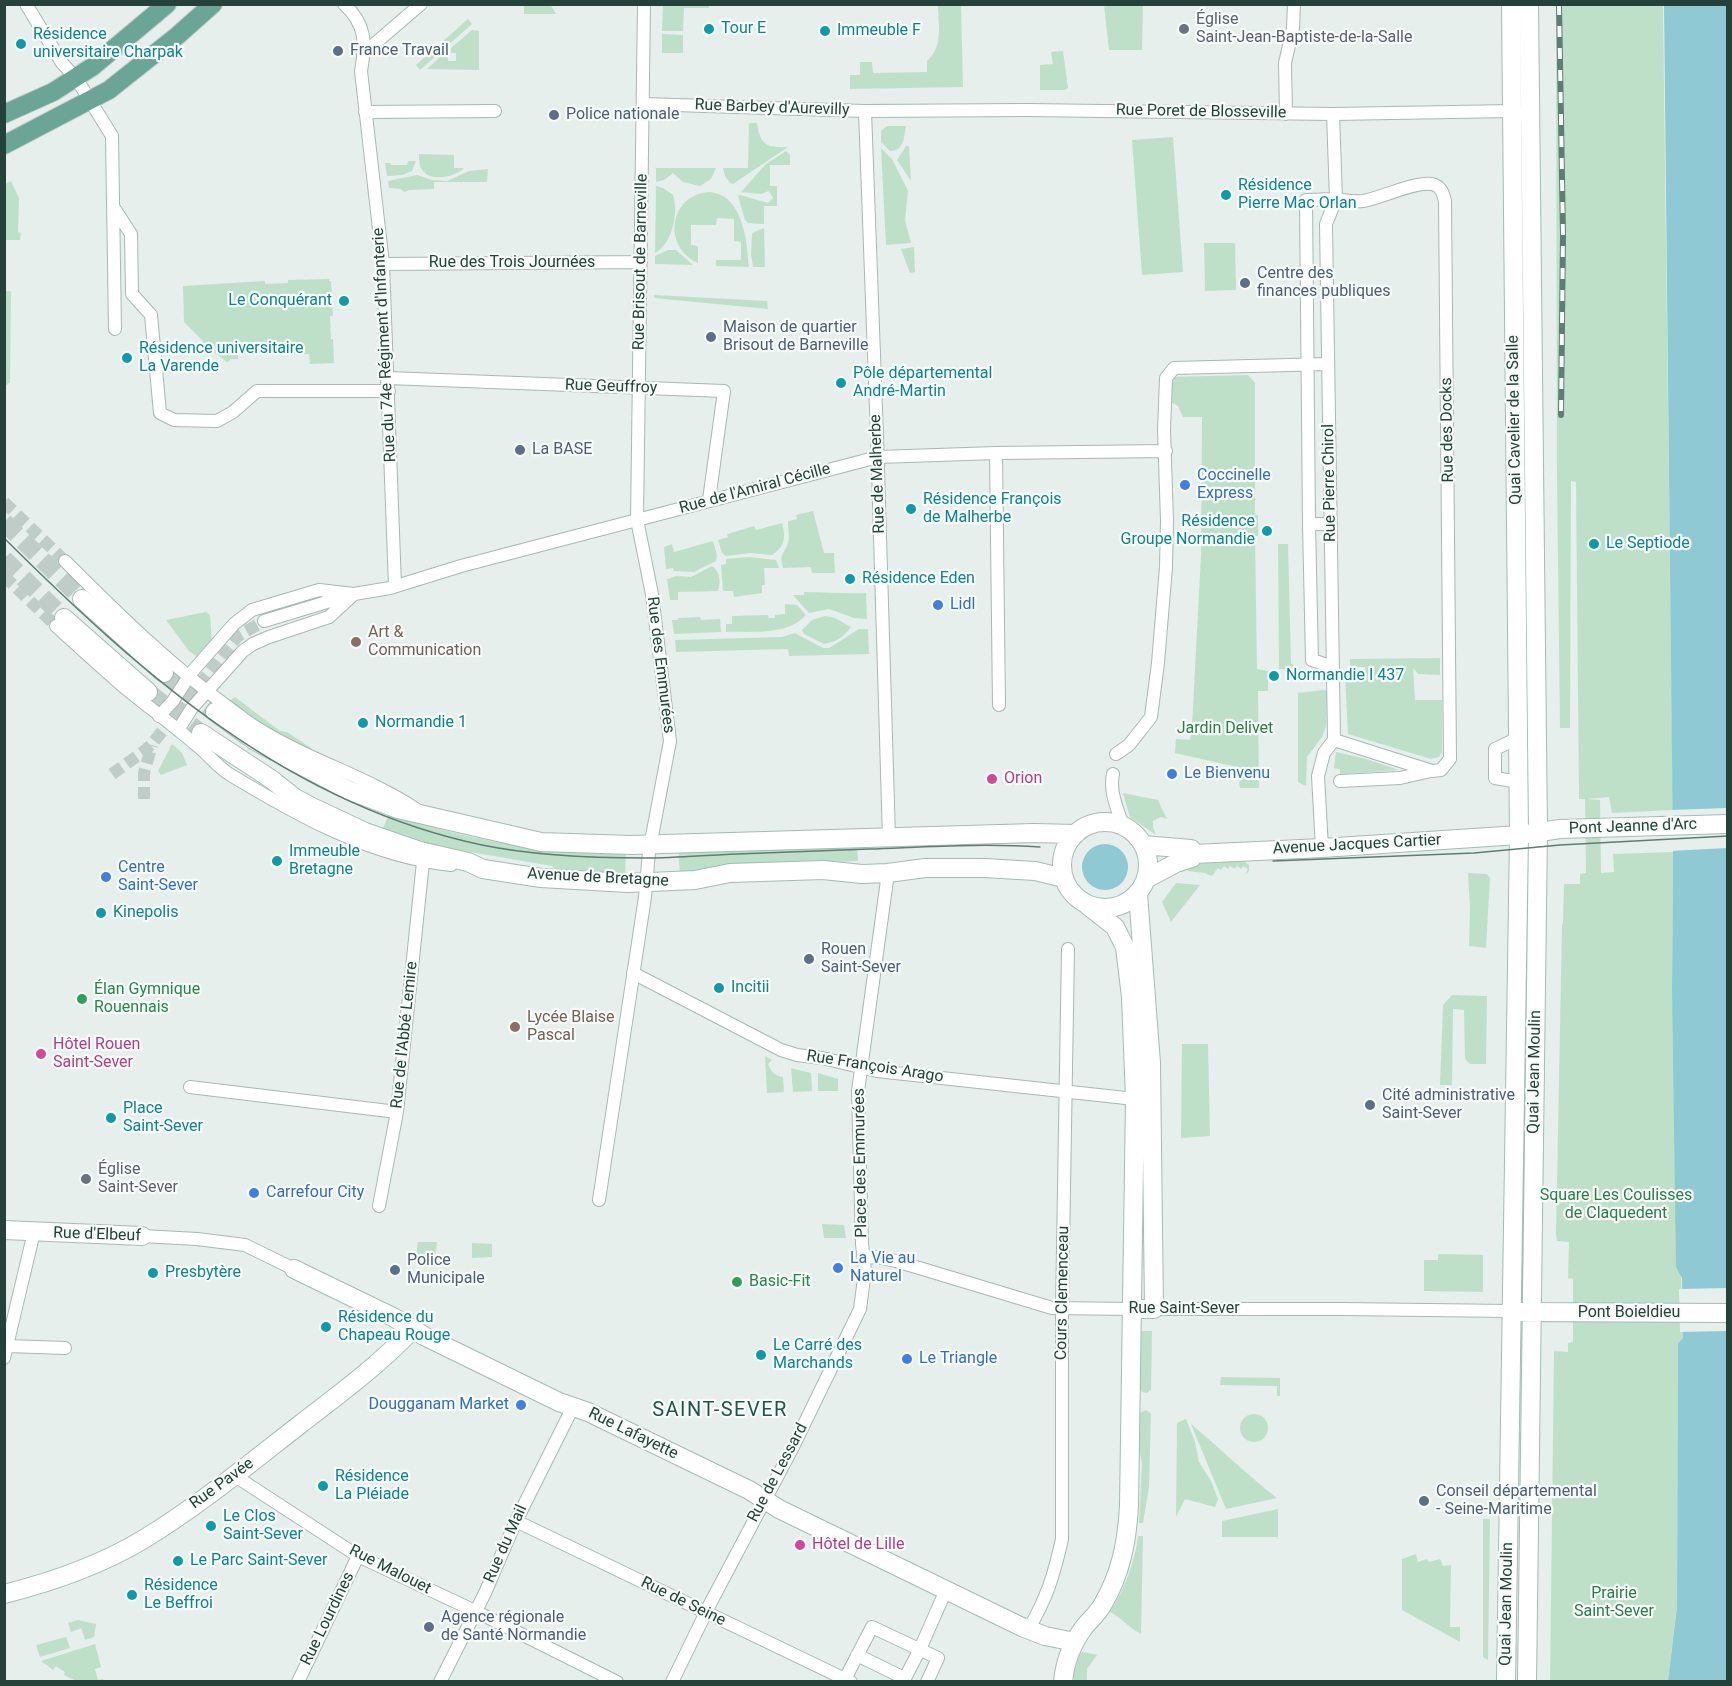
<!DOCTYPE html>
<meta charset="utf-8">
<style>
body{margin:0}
#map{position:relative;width:1732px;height:1686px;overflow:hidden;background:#e6efeb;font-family:Roboto,sans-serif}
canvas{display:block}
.frame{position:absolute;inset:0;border:6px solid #24423a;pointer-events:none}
</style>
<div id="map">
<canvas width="1732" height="1686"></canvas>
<div class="frame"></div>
</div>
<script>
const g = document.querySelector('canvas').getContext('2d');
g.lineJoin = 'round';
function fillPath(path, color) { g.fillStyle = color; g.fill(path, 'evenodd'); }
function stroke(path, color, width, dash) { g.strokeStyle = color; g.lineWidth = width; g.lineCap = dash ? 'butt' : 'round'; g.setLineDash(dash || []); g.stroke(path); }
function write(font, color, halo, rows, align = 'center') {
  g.font = font + ' Roboto,sans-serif'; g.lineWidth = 4.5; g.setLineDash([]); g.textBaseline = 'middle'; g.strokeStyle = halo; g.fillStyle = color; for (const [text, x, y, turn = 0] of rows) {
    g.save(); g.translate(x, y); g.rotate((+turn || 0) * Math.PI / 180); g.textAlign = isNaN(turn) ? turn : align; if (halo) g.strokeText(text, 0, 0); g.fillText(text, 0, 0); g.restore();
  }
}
const green = new Path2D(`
 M550,4L556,14H524V5Z
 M663,5H709V8H684L683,31H662Z
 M938,5H961L963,87L850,89V75H860V62H872L873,73L927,72V61C944,46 938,25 938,5Z
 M1104,5H1143L1142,50H1109Z
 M1556,5H1663L1673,810L1612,813L1609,797L1587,799L1600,800L1601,873L1614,872L1613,854L1673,852L1672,992L1683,1338L1678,1343L1677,1607L1668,1681L1550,1682L1554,1351L1568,1352V1343L1573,1342V1279L1568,1278L1569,1242L1557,1241L1556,1234L1562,925L1563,924L1564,884H1580V874L1586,873L1585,799H1579L1576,482L1571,481L1570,728H1560L1557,477Z
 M468,19L472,24L420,70L416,65Z
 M472,30L479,31V70L427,69L448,50V61H456V53H451V48Z
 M662,34L683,35V53H662Z
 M1063,51L1068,88L1065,90H1040V65L1053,64L1051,52Z
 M749,123H757C760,145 767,148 788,147L733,184L730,183L725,176L723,168H748Z
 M887,126H906C904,137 904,151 890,151L881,142V131Z
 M1173,137L1183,272L1142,275L1132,140Z
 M906,146H909L911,181L897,160Z
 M881,148L892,159L908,191L905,220L911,243L886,245Z
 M786,151L790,155V165H770V186H777V206H764V224L748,223L745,220L738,196L740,195L768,203L773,198L769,191L761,194L741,192L766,164Z
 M419,154L454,155V168H464C457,176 433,182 424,172C419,168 419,160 419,154Z
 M408,161H416L412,171L402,175L387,176L385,163H390L391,165H407Z
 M656,168H716L711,179L700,186L683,182L673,173L664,180L656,182Z
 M488,169L487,182H434V189L409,190L404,192L401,189L389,188L388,181L417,175L432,180L447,181L469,171Z
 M11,181L19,198L18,232L21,233L20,240H5V184Z
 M656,186L663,188L673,195C679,213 672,244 655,253Z
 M709,192C743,194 747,241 749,267L716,266V260H741V242L734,241V219L717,218L716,225H691V245L698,246V263C662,247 669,195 709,192Z
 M764,228L765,267H753L751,254L752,233Z
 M1204,243H1235L1236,290L1205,291Z
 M914,247L915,272L910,273L901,249Z
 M668,250H676L693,265L655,264V256Z
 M329,279V281H331L333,316H330L331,339H333L334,363L310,364L309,354L276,355V352L238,353V359H230V361L227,362L202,343L203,341L184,322L183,286L265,281V284L288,283V280Z
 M5,291H11L10,382L5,387Z
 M654,295L767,301L768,309L654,298Z
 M1248,375L1255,383V515H1258V536H1255L1257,669L1268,671V691H1258L1259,788H1240L1237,767L1175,753L1176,739L1190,740L1192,726L1201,555L1202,417H1183L1178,406L1167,400V377Z
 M813,511L824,553H834L835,573H812L811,567L783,568C779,553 784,555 788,543C790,536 788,528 788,521L797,519L796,515Z
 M782,523C786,537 785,547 772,555L750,553L726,556L722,553L718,540L728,537L727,534L754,526L756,530Z
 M713,541L717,555L716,561L694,572L674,571L673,568L666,569L664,547L672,544L674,552Z
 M1278,544H1288L1291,663L1296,669L1321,671L1279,669Z
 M749,557L776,560L779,568H764L765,585H762V593L734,597L733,591H723L721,565L726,564V559Z
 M712,566C720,571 721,582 718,591L678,592V600H670L667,579L674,577L675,576L691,577Z
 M804,592C825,592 845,594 866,593L867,619L854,618L829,609L809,613L793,595H804Z
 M785,604L797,605L806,615C787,636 753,631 726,632V624H732V616L768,615L769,618H775V615L785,614Z
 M206,612L210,615L212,643L199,658L189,651L166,620Z
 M825,616L835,618L851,627C844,637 836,642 824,644L804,634L802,630L812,620Z
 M700,617L701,620L720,619L721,632L674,634L672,620H678V618Z
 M859,629H868L869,654L789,656L788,649L676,652L675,640L782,637L795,633L823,648H829Z
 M1440,658V675L1418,674L1413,668L1415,700H1442V752L1439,757L1431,759L1348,734L1345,675L1366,674L1365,667H1350V659Z
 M1324,690L1327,691L1326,726L1322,737L1307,757L1306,786L1298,782V693Z
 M235,697L280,731L287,732L311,748L310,751L270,731L227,702Z
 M172,744L182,753L187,765L161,775L158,771Z
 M1336,752L1366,759L1399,770L1340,774V769L1334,768Z
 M1123,793L1158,800L1167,819L1161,817L1153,821V827L1156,835L1130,817Z
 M389,814C442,831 496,845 552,849C576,851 602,850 626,850L625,876L557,871L552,866L453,849L428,843L383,828Z
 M857,844L858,861L723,868L680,875L678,847Z
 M1243,860L1249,865V871L1245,875L1248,869L1243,866L1241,869L1237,866L1235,869L1230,866L1228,869L1224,866L1221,870L1218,868L1212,876L1205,873L1188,871L1184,865Z
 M1468,873L1487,874L1490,878L1486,948L1469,946L1470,908Z
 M1176,883L1200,885L1171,922L1162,902Z
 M1452,995L1487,996L1486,1064H1470L1465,1059L1464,1010L1453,1009L1452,1085H1440L1443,1005Z
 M1182,1044H1208L1210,1136L1181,1138Z
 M765,1056L772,1060L768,1064C771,1072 775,1076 783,1077L784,1092L767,1093Z
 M791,1068L811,1073L812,1091L793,1092Z
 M818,1073L838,1079V1091H818Z
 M822,1224L844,1225L846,1238H824Z
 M418,1242H437L435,1259L416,1255Z
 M472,1243L492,1244V1257L472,1258Z
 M1438,1254L1483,1255V1292L1424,1291V1260H1438Z
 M1139,1331H1152L1151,1390L1147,1393L1142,1392L1138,1386Z
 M1221,1377L1280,1378V1396H1277V1386L1220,1385Z
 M1146,1410L1151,1414L1149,1487L1143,1523H1139L1142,1463L1137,1441L1138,1414Z
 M1240 1428a14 14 0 1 1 28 0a14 14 0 1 1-28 0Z
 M1186,1419L1195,1442L1199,1462L1211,1481L1218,1499L1215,1507L1185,1499L1176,1517L1177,1423Z
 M1191,1424C1220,1448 1247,1475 1277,1498L1226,1509Z
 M1278,1509V1537H1222V1521Z
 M1483,1519H1490L1488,1660L1483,1657Z
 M1138,1536H1143L1141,1634C1129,1628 1122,1618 1110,1612C1124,1589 1135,1563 1138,1536Z
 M1416,1554L1418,1562L1427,1559L1429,1562L1440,1559L1443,1566L1451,1565L1450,1627H1460V1642L1402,1610V1559Z
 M78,1620L96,1624L94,1637L85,1640L81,1628L71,1632L68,1623Z
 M66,1637L70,1648L40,1657L36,1645Z
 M95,1644L101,1667L95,1669L98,1680L103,1679L104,1681L80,1680L76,1681L64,1675L65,1672L56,1666L53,1670L41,1661Z
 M1083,1652L1097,1655L1087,1669V1681L1074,1682V1671L1080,1653Z`);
const water = new Path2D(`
 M1664,5H1728L1727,1682L1668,1681L1677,1607L1678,1343L1683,1338L1682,1278L1676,1267L1672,992L1673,852Z
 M1082 867a23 23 0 1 1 46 0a23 23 0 1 1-46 0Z`);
const pier = new Path2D(`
 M1727,808V848L1670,851V810Z
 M1727,1288V1331L1680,1332L1679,1289Z`);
const streetTunnel = new Path2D(`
 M4,502L65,561
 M4,576L56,626
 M112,774L143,752L152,744L238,636L264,621
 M144,799V773L152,745`);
const secondaryTunnel = new Path2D(`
 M4,522L82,599
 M4,559L64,618
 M164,673L215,712
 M148,692L201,733`);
const street = new Path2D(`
 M26,4L62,63L76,78L112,136L115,329
 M344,4C366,24 366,43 361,71L383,264L395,586
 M365,52L421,4
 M643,104L865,111L1027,110L1333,114L1512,111L1525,116L1531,126
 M865,111L877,436L889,838
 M365,112L495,111
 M1286,114L1285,63L1293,28L1294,4
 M114,208L131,234L132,294L151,315L160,413L174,420L217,421L233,412L257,391H389
 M383,264L641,262
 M388,378L724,391L709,500
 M996,453L999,705
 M1309,524L1312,660L1333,667
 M1331,524H1309L1306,200C1315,200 1325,199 1334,199C1344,200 1352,202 1363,201C1381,198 1415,181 1432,184C1441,186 1443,193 1445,201L1450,759L1441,770L1432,771L1334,740
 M65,561C118,614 171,666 232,710C239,715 246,721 254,726C305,759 366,776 416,809
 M264,621L347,596
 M56,626C78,646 101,667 124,687C147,706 172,724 195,744C207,753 217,766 229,774C297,815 371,857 451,865
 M159,716L173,701L191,673L234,624L252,610L319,590L354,594L390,588L461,566L878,457L996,453L1166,451
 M178,730L192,708L243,651L253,644L269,637L329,617L354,594
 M1518,738L1495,749V778L1519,782
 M1116,754L1129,745L1151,717L1158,663L1166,567L1167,521L1164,430L1166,378L1174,368L1328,364
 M1113,774C1109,792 1118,810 1123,826
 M1340,781L1400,778L1431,771
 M1322,848L1318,776L1324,753L1334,740L1326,224L1336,199L1333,114
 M633,973L781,1050L797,1055L822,1058L877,1071L1135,1099
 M190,1087L397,1112
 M599,1200L645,897L649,852L670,741L652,594L637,520L644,4
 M379,1206L397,1112L423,862
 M142,1236L197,1239L245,1245L294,1269
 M864,1258L876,1257L896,1261L1052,1308L1133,1309
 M1154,1309H1342L1511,1311
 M7,1346L65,1348
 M4,1358L34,1232
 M235,1476L358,1556L475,1611L617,1682
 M516,1521L851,1682
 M1028,1630C1047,1598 1054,1575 1062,1539V1308L1068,949
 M857,1655L904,1678
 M845,1679L872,1627L938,1658L927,1682
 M298,1682L358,1556
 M440,1682L485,1593L516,1521L573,1407
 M672,1682L711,1602L793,1447L860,1309L865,1271L862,1244L858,1091L888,873
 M903,1682L920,1649L946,1590`);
const secondary = new Path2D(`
 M82,599L164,673
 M64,618L148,692
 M215,712L255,741L348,790L398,809L541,842L630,845L1034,833L1076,834
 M201,733L271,779L295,798L312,807L365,832L420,851L468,862L483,869L541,878L628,883L695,880L730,873L823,870L862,874L888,873L925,868H985L1035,871L1064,878
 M1062 865a43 43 0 1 1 86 0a43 43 0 1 1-86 0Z
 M1143,845L1191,849L1194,854
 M1146,879L1176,863L1192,858L1194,854L1322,848L1519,835L1560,829L1728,824
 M4,1230L142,1236
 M294,1269L393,1317L424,1336L559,1402L588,1412L749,1490L779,1509L1022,1627L1045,1636L1075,1642
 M1133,1309H1154L1151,1063L1138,894
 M1521,1312L1728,1313
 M4,1594C52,1582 101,1565 144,1539C198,1506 248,1465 298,1426C338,1395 378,1366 413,1329
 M1063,1682C1065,1660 1072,1643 1085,1626C1091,1619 1098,1613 1103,1604C1121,1573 1127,1542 1129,1506L1135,1099L1131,997L1125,947L1115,927L1087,905
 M1506,1682L1519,835L1511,4
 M1527,1682L1538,832L1529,4`);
const primary = new Path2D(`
 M4,114L53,92L92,67L167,4
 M4,145L109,90L177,36L213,4`);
const tram = new Path2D(`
 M4,538C141,674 287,804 482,845C535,856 592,858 646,858C677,858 707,855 737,854C781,852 825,851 869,849C926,847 982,843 1040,847
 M1273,861L1474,853L1560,845L1728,836`);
const rail = new Path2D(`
 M1559,4L1563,235L1561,415`);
const markers = [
 [709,29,6,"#0f9aa8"],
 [1184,29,6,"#6b7280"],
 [825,31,6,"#0f9aa8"],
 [21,44,6,"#0f9aa8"],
 [338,51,6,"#5c6f8a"],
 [554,115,6,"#5c6f8a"],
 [1226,195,6,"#0f9aa8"],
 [1245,283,6,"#5c6f8a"],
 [344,301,6,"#0f9aa8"],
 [711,337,6,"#5c6f8a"],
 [127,358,6,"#0f9aa8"],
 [841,383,6,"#0f9aa8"],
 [520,450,6,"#5c6f8a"],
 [1185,485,6,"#3f7fe0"],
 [911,509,6,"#0f9aa8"],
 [1267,531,6,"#0f9aa8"],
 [1594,544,6,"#0f9aa8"],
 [850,579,6,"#0f9aa8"],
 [938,605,6,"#3f7fe0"],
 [356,642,6,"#8d6e63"],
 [1274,676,6,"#0f9aa8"],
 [363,723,6,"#0f9aa8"],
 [1172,774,6,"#3f7fe0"],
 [992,779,6,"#d1479c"],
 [277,861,6,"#0f9aa8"],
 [106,877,6,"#3f7fe0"],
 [101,913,6,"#0f9aa8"],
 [809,959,6,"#5c6f8a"],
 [719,988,6,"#0f9aa8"],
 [82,999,6,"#2e9e5b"],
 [515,1027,6,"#8d6e63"],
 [41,1054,6,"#d1479c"],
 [1370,1105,6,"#5c6f8a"],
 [111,1118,6,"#0f9aa8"],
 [86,1179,6,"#6b7280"],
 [254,1193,6,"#3f7fe0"],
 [838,1268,6,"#3f7fe0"],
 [395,1270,6,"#5c6f8a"],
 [153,1273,6,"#0f9aa8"],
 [737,1282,6,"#2e9e5b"],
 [326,1327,6,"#0f9aa8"],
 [761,1355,6,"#0f9aa8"],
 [907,1359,6,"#3f7fe0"],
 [521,1405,6,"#3f7fe0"],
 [323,1486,6,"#0f9aa8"],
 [1424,1501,6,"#5c6f8a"],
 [211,1526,6,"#0f9aa8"],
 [800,1545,6,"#d1479c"],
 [178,1561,6,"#0f9aa8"],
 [132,1595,6,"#0f9aa8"],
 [429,1627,6,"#5c6f8a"]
];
const worshipNames = [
 ["Église",1196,20],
 ["Saint-Jean-Baptiste-de-la-Salle",1196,38],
 ["Église",98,1170],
 ["Saint-Sever",98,1188]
];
const cultureNames = [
 ["Tour E",721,29],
 ["Immeuble F",837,31],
 ["Résidence",33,35],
 ["universitaire Charpak",33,53],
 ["Résidence",1238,186],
 ["Pierre Mac Orlan",1238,204],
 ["Le Conquérant",332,301,"right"],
 ["Résidence universitaire",139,349],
 ["La Varende",139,367],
 ["Pôle départemental",853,374],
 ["André-Martin",853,392],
 ["Résidence François",923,500],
 ["de Malherbe",923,518],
 ["Résidence",1255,522,"right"],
 ["Groupe Normandie",1255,540,"right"],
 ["Le Septiode",1606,544],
 ["Résidence Eden",862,579],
 ["Normandie I 437",1286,676],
 ["Normandie 1",375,723],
 ["Immeuble",289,852],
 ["Bretagne",289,870],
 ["Kinepolis",113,913],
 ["Incitii",731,988],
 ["Place",123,1109],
 ["Saint-Sever",123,1127],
 ["Presbytère",165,1273],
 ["Résidence du",338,1318],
 ["Chapeau Rouge",338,1336],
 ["Le Carré des",773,1346],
 ["Marchands",773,1364],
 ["Résidence",335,1477],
 ["La Pléiade",335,1495],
 ["Le Clos",223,1517],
 ["Saint-Sever",223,1535],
 ["Le Parc Saint-Sever",190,1561],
 ["Résidence",144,1586],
 ["Le Beffroi",144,1604]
];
const serviceNames = [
 ["France Travail",350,51],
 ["Police nationale",566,115],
 ["Centre des",1257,274],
 ["finances publiques",1257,292],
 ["Maison de quartier",723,328],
 ["Brisout de Barneville",723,346],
 ["La BASE",532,450],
 ["Rouen",821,950],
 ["Saint-Sever",821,968],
 ["Cité administrative",1382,1096],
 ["Saint-Sever",1382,1114],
 ["Police",407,1261],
 ["Municipale",407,1279],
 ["Conseil départemental",1436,1492],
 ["- Seine-Maritime",1436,1510],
 ["Agence régionale",441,1618],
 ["de Santé Normandie",441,1636]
];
const streetNames = [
 ["Rue Barbey d'Aurevilly",772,108,2],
 ["Rue Poret de Blosseville",1201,112,1],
 ["Rue Brisout de Barneville",641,262,-89],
 ["Rue des Trois Journées",512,263],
 ["Rue du 74e Régiment d'Infanterie",385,345,-93],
 ["Rue Geuffroy",611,387,2],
 ["Quai Cavelier de la Salle",1515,420,-91],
 ["Rue des Docks",1448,430,-91],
 ["Rue de Malherbe",878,474,-92],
 ["Rue Pierre Chirol",1330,483,-91],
 ["Rue de l'Amiral Cécille",755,489,-15],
 ["Rue des Emmurées",660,665,83],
 ["Pont Jeanne d'Arc",1633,827,-2],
 ["Avenue Jacques Cartier",1357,845,-3],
 ["Avenue de Bretagne",598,878,3],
 ["Rue de l'Abbé Lemire",405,1035,-84],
 ["Rue François Arago",875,1067,9],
 ["Quai Jean Moulin",1535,1072,-89],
 ["Place des Emmurées",861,1163,-91],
 ["Rue d'Elbeuf",97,1235,2],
 ["Cours Clemenceau",1063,1293,-89],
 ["Rue Saint-Sever",1184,1309],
 ["Pont Boieldieu",1629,1313],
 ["Rue Lafayette",633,1434,26],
 ["Rue de Lessard",778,1473,-62],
 ["Rue Pavée",222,1484,-36],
 ["Rue du Mail",506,1544,-66],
 ["Rue Malouet",390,1570,27],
 ["Rue de Seine",683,1602,26],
 ["Quai Jean Moulin",1507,1604,-89],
 ["Rue Lourdines",328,1619,-64]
];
const shopNames = [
 ["Coccinelle",1197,476],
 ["Express",1197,494],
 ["Lidl",950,605],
 ["Le Bienvenu",1184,774],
 ["Centre",118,868],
 ["Saint-Sever",118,886],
 ["Carrefour City",266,1193],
 ["La Vie au",850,1259],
 ["Naturel",850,1277],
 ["Le Triangle",919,1359],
 ["Dougganam Market",509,1405,"right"]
];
const educationNames = [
 ["Art &",368,633],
 ["Communication",368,651],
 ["Lycée Blaise",527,1018],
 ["Pascal",527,1036]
];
const parkNames = [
 ["Jardin Delivet",1225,729],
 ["Square Les Coulisses",1616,1196],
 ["de Claquedent",1616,1214],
 ["Prairie",1614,1594],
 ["Saint-Sever",1614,1612]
];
const hotelNames = [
 ["Orion",1004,779],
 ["Hôtel Rouen",53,1045],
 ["Saint-Sever",53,1063],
 ["Hôtel de Lille",812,1545]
];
const leisureNames = [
 ["Élan Gymnique",94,990],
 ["Rouennais",94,1008],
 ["Basic-Fit",749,1282]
];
const quarterNames = [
 ["SAINT-SEVER",720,1411]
];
fillPath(green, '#bfe0c8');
fillPath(water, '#8ec9d4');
fillPath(pier, '#e6efeb');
stroke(streetTunnel, '#bfccc8', 12, [12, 6]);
stroke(secondaryTunnel, '#bfccc8', 18, [18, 9]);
stroke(street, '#a8b8b2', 14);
stroke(secondary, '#a4bbb3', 20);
stroke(primary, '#c2cac8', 20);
stroke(street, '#fff', 12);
stroke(secondary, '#fff', 18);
stroke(primary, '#6aa596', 18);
stroke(tram, '#5f7d75', 1.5);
stroke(rail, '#5f7d75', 6);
stroke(rail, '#f7fbf9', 4, [11]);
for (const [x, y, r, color] of markers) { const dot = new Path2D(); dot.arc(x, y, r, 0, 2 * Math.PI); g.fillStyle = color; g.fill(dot); stroke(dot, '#f7fbf9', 2); }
write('16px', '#5b616d', '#f7fbf9', worshipNames, 'left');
write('16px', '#0d838f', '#f7fbf9', cultureNames, 'left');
write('16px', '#4e5e75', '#f7fbf9', serviceNames, 'left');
write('16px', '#24423a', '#f7fbf9', streetNames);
write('16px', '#366cbe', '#f7fbf9', shopNames, 'left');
write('16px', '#785e54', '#f7fbf9', educationNames, 'left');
write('16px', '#2d7a4b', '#f7fbf9', parkNames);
write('16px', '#b23c85', '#f7fbf9', hotelNames, 'left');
write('16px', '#27864d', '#f7fbf9', leisureNames, 'left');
g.letterSpacing = '1.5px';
write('20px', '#1f5548', '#f7fbf9', quarterNames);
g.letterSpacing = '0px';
</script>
